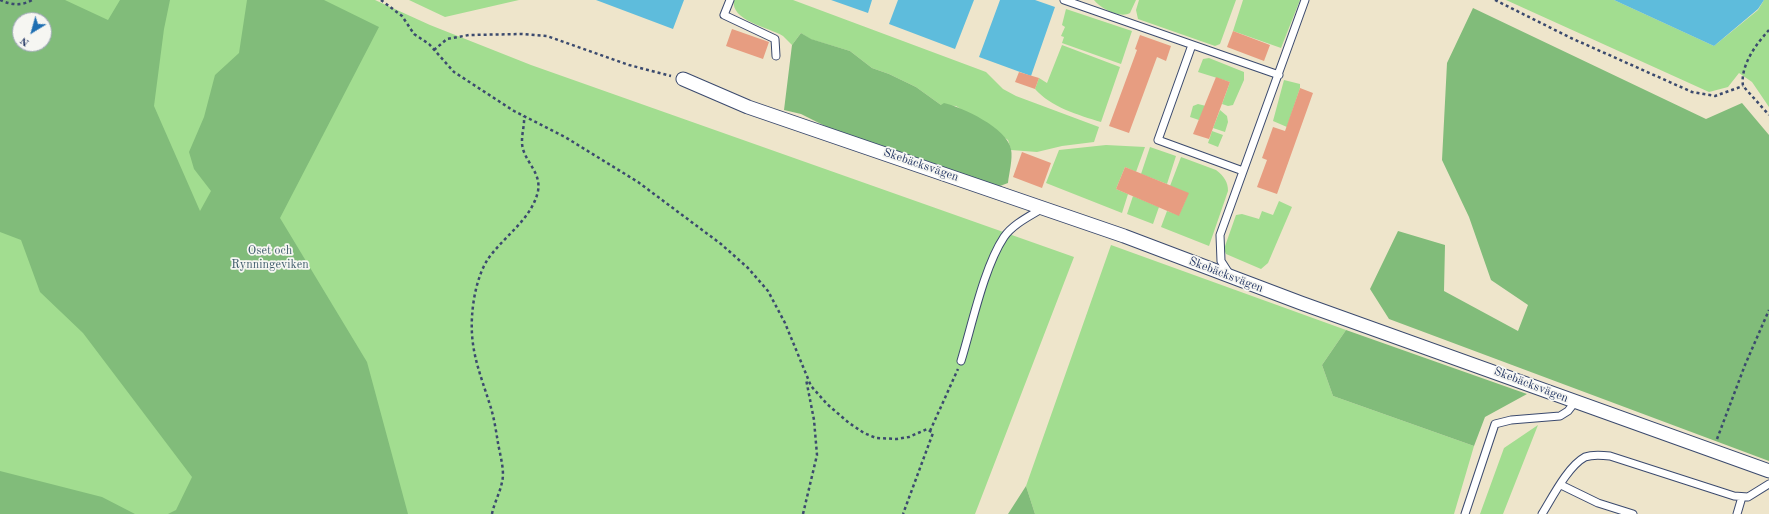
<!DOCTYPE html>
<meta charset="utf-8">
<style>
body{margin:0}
#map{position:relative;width:1769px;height:514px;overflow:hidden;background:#eee5cb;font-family:"Old Standard TT",serif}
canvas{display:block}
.north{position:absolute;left:12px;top:12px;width:40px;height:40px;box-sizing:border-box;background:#f6f6f2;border:1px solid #9ea6b7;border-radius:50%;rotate:217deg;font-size:11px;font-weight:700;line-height:16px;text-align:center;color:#1b2f5e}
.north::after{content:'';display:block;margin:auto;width:14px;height:18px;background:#1f6fb2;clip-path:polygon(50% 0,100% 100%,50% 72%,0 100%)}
</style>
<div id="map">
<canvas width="1769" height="514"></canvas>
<div class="north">N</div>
</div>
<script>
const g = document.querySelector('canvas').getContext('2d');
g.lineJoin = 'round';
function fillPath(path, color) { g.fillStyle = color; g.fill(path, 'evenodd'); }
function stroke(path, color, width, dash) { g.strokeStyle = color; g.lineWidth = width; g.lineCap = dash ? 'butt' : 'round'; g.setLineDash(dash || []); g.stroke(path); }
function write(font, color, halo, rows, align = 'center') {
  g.font = font + ' "Old Standard TT",serif'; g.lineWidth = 3.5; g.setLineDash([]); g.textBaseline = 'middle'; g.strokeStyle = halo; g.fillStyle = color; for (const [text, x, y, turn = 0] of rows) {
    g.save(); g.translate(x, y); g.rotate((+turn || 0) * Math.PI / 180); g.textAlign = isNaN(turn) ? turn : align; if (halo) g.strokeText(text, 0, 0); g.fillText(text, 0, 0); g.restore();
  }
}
const green = new Path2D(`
 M0,0H375L430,25L531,65L1074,257L975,514H0ZM20,20H44V44H20Z
 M409,0H519L445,17Z
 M734,0H793L986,72L1003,89L1016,96L1099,127L1094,142L1062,146L1037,152L1011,150L1008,140L956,106L941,105L916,87L889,74L872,68L850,51L810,39L801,33L792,45C789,42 786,39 783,36C769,27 730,21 734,0Z
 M1094,0H1136L1130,13C1120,19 1100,8 1094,0Z
 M1139,0H1236L1220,44L1215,46L1138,19L1136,10Z
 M1243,0H1300L1281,48L1233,31Z
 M1506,0H1614L1714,46L1758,10L1764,0H1769V107L1752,82L1739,73L1728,87L1709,92Z
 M1066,9L1132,31L1121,64L1062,43L1064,37L1061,36L1065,27L1062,25Z
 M1062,45L1120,67L1101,122C1078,115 1051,107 1035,89L1039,78L1047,83Z
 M1209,58L1244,72V80L1233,105L1228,106L1222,104L1230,82L1198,72L1203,59Z
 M1284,80L1300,84V88L1287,127L1273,121Z
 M1198,104L1206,106L1199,120L1190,117L1193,106Z
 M1220,110L1227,116L1228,122L1225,132L1213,128Z
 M1212,131L1223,135L1218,147L1208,143Z
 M1106,145L1145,147L1136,172L1125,167L1116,189L1128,194L1122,213L1046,183L1059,150Z
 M1150,147L1176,156L1167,184L1141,174Z
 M1181,157L1216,170C1224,176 1228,182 1228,191L1209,246L1161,227L1167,211L1179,215L1188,194L1170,186Z
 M1133,196L1159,207L1153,224L1127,214Z
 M1279,201L1292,207L1268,263L1261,269L1226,254L1224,249L1236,215L1242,214L1259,219L1262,211L1273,215Z
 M1111,245L1346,330L1322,365L1333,396L1474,446L1454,514H1035L1026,486Z
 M1538,425L1503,514H1480L1504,448Z`);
const forest = new Path2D(`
 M0,0H65L108,20L120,0H170L164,29L154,106L200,211L211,191L194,169L189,152L204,117L215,75L239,53L247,0H324L379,27L280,218L367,362L408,514H168L176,510L192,477L83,333L40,292L21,240L0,232ZM20,20H44V44H20Z
 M1473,8L1706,119L1742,103L1769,135V461L1389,319L1370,289L1398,231L1445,245L1444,291L1518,331L1528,305L1491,280L1469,217L1442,160L1447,63Z
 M801,33L811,39L850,51L872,68L889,74L916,87L941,105L944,103C962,107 1007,128 1011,149C1013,159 1009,173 1008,183L1000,186L985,184L885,156L801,114L784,110L792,45Z
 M1346,330L1527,394L1485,417L1474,446L1333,396L1322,365Z
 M0,471L102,497L135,514H0Z
 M1026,486L1035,514H1008Z`);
const water = new Path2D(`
 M596,0H684L673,29Z
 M831,0H872L868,13Z
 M898,0H974L955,49L889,24Z
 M1000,0H1035L1055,7L1031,76L979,57Z
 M1614,0H1764L1758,9L1714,46Z`);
const building = new Path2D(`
 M732,29L769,42L763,59L726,46Z
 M1233,31L1270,45L1264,61L1227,47Z
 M1140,35L1171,46L1166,61L1157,57L1129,133L1109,126L1137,50L1135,49Z
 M1019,72L1039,78L1035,89L1015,82Z
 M1216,77L1230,82L1209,139L1193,134Z
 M1300,88L1313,93L1277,194L1257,187L1267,160L1262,158L1273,127L1285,131Z
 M1022,152L1051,163L1042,188L1013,177Z
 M1125,167L1189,193L1179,216L1116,189Z`);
const path = new Path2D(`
 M0,0C11,5 22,6 32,0
 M381,0L402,16L414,34L429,44L454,72L514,111L565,137L638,182L721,244L748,268L768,291L785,323L811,386L827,404L849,423L864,433L876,438L897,439L909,437L927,429L933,433L903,514
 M1495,0L1571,38L1692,92L1715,96L1743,86
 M1769,30C1756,44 1740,66 1743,86L1769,115
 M434,50L447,39L469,35L522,34L547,36L629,65L671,76
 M930,431L958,369
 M1717,439L1745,365L1769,310
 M492,514C494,503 500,493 502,482C505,471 500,455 498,443C496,431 494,417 490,405C480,373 470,351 472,317C473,298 478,274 488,259C504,236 532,219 538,191C541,175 529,165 524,152C519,140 525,128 524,116
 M803,514L817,455L814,420L806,379`);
const lane = new Path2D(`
 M730,0L724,15L775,39L776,56
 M1064,0L1279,75
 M1192,45L1158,140L1243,171
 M1230,275L1221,261L1220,235L1305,0
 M961,361C972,325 984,267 1004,237C1013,224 1030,216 1043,208
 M1561,485L1598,503L1633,514
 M1465,514L1495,424L1511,420L1560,416L1568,411L1575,402
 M1542,514C1552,498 1568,466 1585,457C1593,454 1602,455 1610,456L1734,496L1748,497L1769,484
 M1737,514L1742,497`);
const street = new Path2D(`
 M683,79L748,107L1124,236L1301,303L1769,471`);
const streetNames = [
 ["Skebäcksvägen",921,165,19],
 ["Skebäcksvägen",1226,275,21],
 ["Skebäcksvägen",1531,385,21]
];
const parkNames = [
 ["Oset och",270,251],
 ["Rynningeviken",270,265]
];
fillPath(green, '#a2dd90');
fillPath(forest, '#81bc7a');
fillPath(water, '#5ebcdc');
fillPath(building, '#e79d81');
stroke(lane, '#3b4a6e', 9);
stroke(street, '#3b4a6e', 15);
stroke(path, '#3b4a6e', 2.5, [3, 3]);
stroke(lane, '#fff', 7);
stroke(street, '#fff', 13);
write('12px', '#1b2f5e', '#f6f6f2', streetNames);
write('12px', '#3d5a6a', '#f6f6f2', parkNames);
</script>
